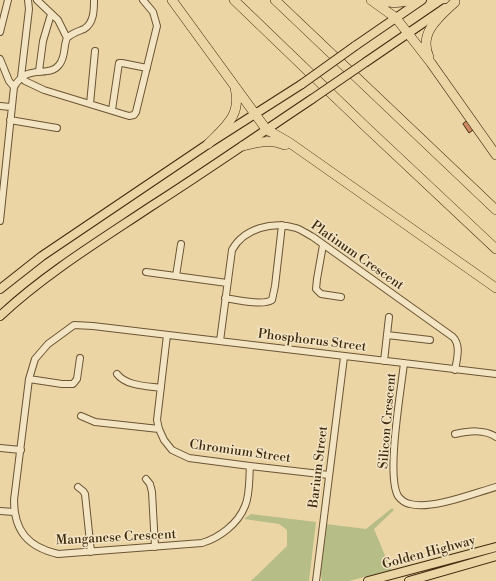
<!DOCTYPE html>
<style>
body{margin:0}
canvas{display:block;background:#ecd5a4}
</style>
<canvas width="496" height="581"></canvas>
<script>
const g = document.querySelector('canvas').getContext('2d');
g.lineJoin = 'round';
function fillPath(path, color) { g.fillStyle = color; g.fill(path, 'evenodd'); }
function stroke(path, color, width, dash) { g.strokeStyle = color; g.lineWidth = width; g.lineCap = dash ? 'butt' : 'round'; g.setLineDash(dash || []); g.stroke(path); }
function write(font, color, halo, rows, align = 'center') {
  g.font = font + ' "Libre Bodoni",serif'; g.lineWidth = 3; g.setLineDash([]); g.textBaseline = 'middle'; g.strokeStyle = halo; g.fillStyle = color; for (const [text, x, y, turn = 0] of rows) {
    g.save(); g.translate(x, y); g.rotate((+turn || 0) * Math.PI / 180); g.textAlign = isNaN(turn) ? turn : align; if (halo) g.strokeText(text, 0, 0); g.fillText(text, 0, 0); g.restore();
  }
}
const green = new Path2D(`
 M392,508L394,510L374,529L391,570L349,581H322L320,572L326,524L366,529Z
 M251,514L316,522L309,581H251L287,546V530L279,524L244,519Z`);
const building = new Path2D(`
 M471,118L477,127L469,133L463,124Z`);
const minor = new Path2D(`
 M28,0L29,9L21,77L25,81L44,90L129,116L134,115L136,112L157,26L153,12L143,0
 M37,0L58,20L67,38
 M0,32L8,0
 M0,59L9,81L14,87
 M39,71L43,41L51,14
 M90,104L95,51
 M0,106L11,107
 M112,110L119,63H122L147,68
 M10,120L57,128
 M0,221L14,87C28,62 48,79 59,65C66,57 63,47 67,38C72,33 77,32 84,29C94,23 94,10 94,0
 M323,245L317,279L316,289L321,294L341,297
 M146,272L227,283
 M176,276L181,244
 M225,298C237,300 263,306 272,300L275,286L282,225
 M167,335L157,420L159,429L164,440L172,450L189,458L250,466L329,475
 M387,335L430,340
 M220,341L232,250C244,228 273,221 296,228C302,230 307,234 313,237L453,337C461,345 457,359 455,370
 M384,361L389,317
 M404,363C401,391 386,475 398,496C401,500 405,503 410,504C432,510 474,493 496,487
 M117,374C126,386 147,386 161,388
 M29,379L62,384H73L77,379L80,358
 M81,416L95,422L159,429
 M455,434C469,431 484,429 496,437
 M0,448L21,450
 M250,466C249,479 250,495 245,506C238,524 219,538 202,543L58,554C28,547 14,531 14,500L29,379L35,359L48,344L74,325L93,326L496,374
 M146,479L150,484L152,492L155,547
 M78,487L83,491L85,494L91,552
 M0,511L14,512
 M316,581L344,357`);
const major = new Path2D(`
 M355,46L422,0
 M366,62L445,8
 M0,289L42,256L208,144L302,84
 M0,316C45,274 99,241 150,207C205,172 258,135 312,99
 M368,581L496,547
 M409,581L496,556`);
const highway = new Path2D(`
 M172,0L266,129L290,143L496,288
 M234,0L366,127L496,249
 M275,0L496,210
 M371,0L396,18L431,63L496,155
 M378,0C390,4 402,3 413,0
 M429,57C418,33 439,17 455,2
 M208,144C225,127 242,115 235,88
 M243,146C258,142 270,139 285,145`);
const majorBridge = new Path2D(`
 M302,84L355,46
 M312,99L366,62`);
const streetNames = [
 ["Platinum Crescent",357,256,35],
 ["Phosphorus Street",312,341,7],
 ["Silicon Crescent",388,421,-85],
 ["Chromium Street",240,452,8],
 ["Barium Street",319,467,-83],
 ["Manganese Crescent",116,538,-3],
 ["Golden Highway",429,553,-15]
];
fillPath(green, '#b7bd87');
fillPath(building, '#cd8761');
stroke(building, '#3f2a0f', 1);
stroke(minor, '#6a5534', 8);
stroke(major, '#3f2a0f', 10);
stroke(highway, '#3f2a0f', 10);
stroke(minor, '#f3e4c4', 6);
stroke(major, '#ecd5a4', 8);
stroke(highway, '#ecd5a4', 9);
stroke(majorBridge, '#3f2a0f', 10, []);
stroke(majorBridge, '#ecd5a4', 8);
write('13px', '#3f2a0f', '#f3e4c4', streetNames);
</script>
